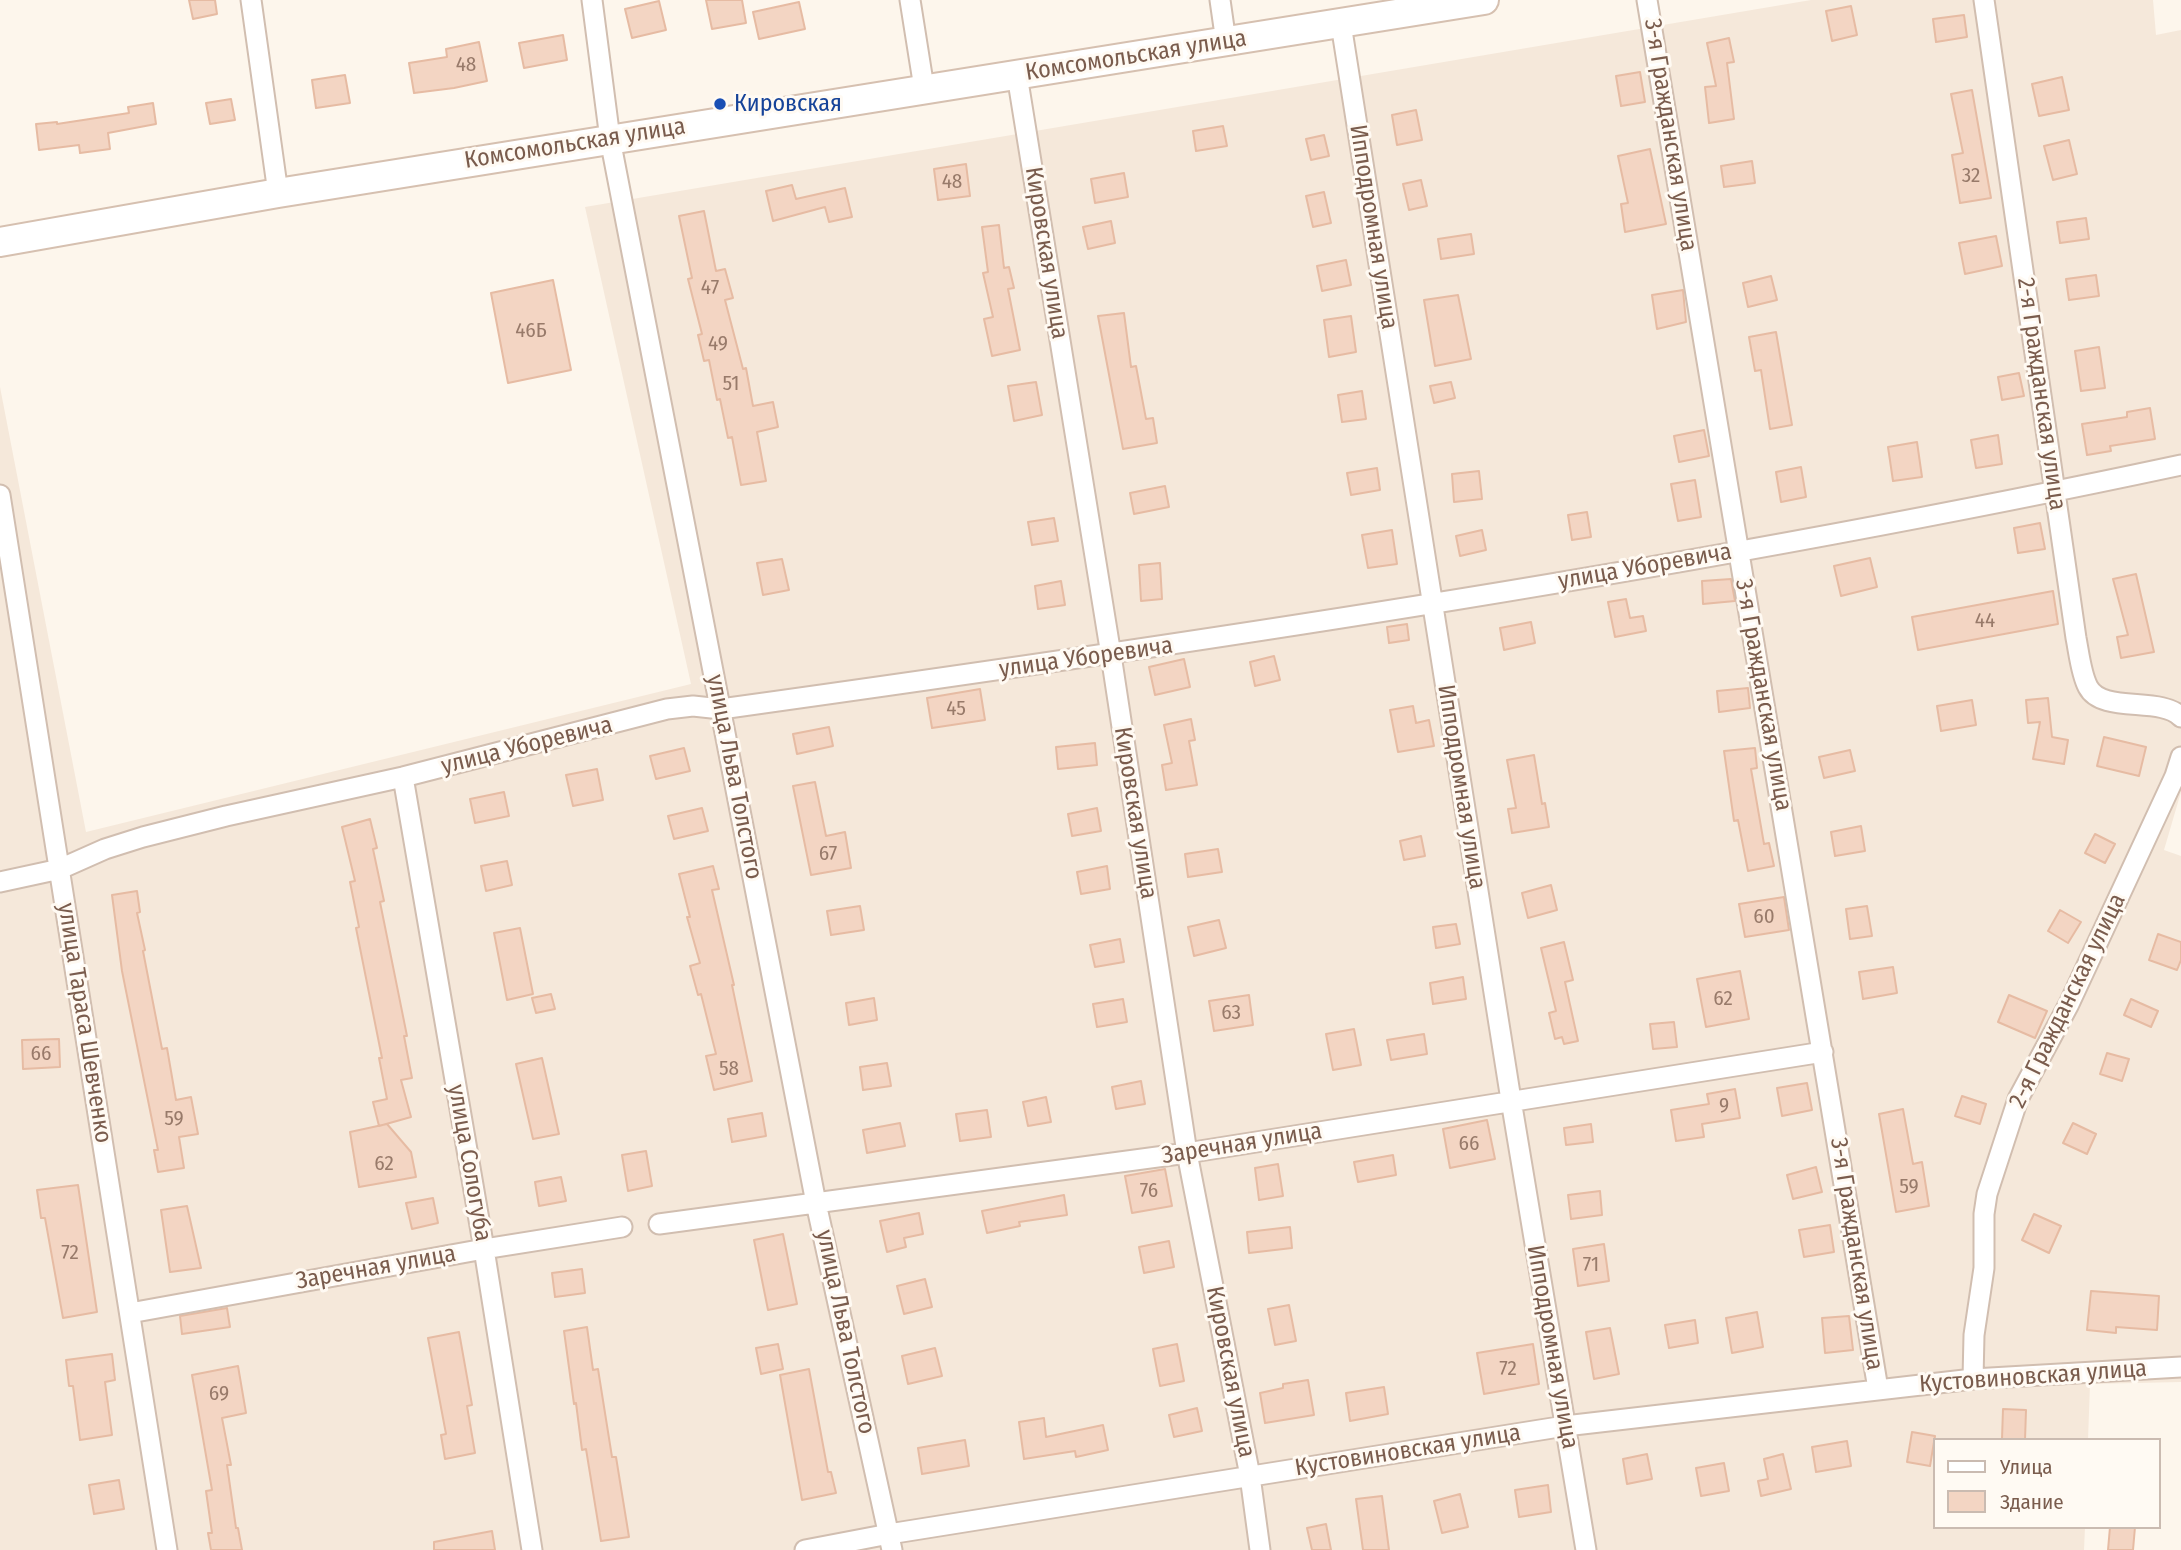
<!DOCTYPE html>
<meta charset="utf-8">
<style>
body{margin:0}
#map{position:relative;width:2181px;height:1550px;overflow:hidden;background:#fdf6ec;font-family:"Fira Sans Condensed",sans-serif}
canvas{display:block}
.legend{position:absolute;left:1933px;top:1438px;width:228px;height:91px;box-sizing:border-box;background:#fffaf3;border:2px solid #cabbb1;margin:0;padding:9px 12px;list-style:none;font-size:21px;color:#7a5c4d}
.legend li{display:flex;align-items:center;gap:14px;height:35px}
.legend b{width:35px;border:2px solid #cabbb1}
</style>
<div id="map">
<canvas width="2181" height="1550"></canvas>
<ul class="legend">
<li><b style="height:9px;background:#fff"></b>Улица</li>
<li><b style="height:19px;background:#f3d5c3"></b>Здание</li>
</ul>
</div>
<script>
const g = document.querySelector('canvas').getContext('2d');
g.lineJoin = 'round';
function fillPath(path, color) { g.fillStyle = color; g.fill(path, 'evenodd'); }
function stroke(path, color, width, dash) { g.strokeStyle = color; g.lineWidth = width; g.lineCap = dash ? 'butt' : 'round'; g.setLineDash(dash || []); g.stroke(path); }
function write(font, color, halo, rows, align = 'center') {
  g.font = font + ' "Fira Sans Condensed",sans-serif'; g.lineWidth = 6; g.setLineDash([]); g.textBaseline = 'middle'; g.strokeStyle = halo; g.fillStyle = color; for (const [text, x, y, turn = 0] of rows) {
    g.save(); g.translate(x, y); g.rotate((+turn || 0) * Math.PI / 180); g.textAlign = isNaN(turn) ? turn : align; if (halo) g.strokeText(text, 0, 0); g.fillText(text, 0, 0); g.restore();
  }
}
const residential = new Path2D(`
 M1811,0H2153L2156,35L2181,30V792L2164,850L2181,856V1382L2090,1384L2088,1440H1934V1527H2085L2084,1550H0V387L86,832L691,684L585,207Z`);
const building = new Path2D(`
 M189,0H215L217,14L193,19Z
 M706,0H742L746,23L712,29Z
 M659,1L666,30L632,38L625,9Z
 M799,2L805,29L759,39L753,12Z
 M1851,6L1857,35L1832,41L1826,11Z
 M1964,15L1967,37L1936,42L1933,19Z
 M563,35L567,60L524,68L519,43Z
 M1729,38L1734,62L1727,63L1734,119L1709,123L1705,87L1716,86L1707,43Z
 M479,42L487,81L454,88L414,93L409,63L447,57L446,49Z
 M1640,72L1645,102L1621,106L1616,76Z
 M345,75L350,103L316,108L312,80Z
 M2062,77L2069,110L2039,116L2032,84Z
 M1972,90L1991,198L1960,203L1952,155L1963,153L1951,94Z
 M231,99L235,120L210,124L206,103Z
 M153,103L156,124L108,133L110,149L80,153L79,145L39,150L36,124L57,122V124L129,113L128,107Z
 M1416,110L1422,140L1397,145L1392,115Z
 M1223,126L1227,146L1196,151L1193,131Z
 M1324,135L1329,156L1311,160L1306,139Z
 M2069,140L2077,174L2053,180L2044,146Z
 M1650,149L1666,224L1625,232L1621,204L1628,203L1618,156Z
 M1752,161L1755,183L1724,187L1721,166Z
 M966,164L970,196L938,200L934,169Z
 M1124,173L1128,197L1095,203L1091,179Z
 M1421,180L1427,206L1409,210L1403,184Z
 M792,185L796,199L845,188L852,217L829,222L825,207L773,221L766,191Z
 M1324,192L1331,223L1313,227L1306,196Z
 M704,211L716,271L725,269L733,298L725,300L743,369L746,368L753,406L773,402L778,427L757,432L766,481L741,485L732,437L728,438L720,399L717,400L709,360L704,361L698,335L702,334L688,279L692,278L679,216Z
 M2086,218L2089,239L2060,243L2057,222Z
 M1111,221L1115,243L1088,249L1083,227Z
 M999,225L1004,268L1009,267L1014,288L1008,289L1020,350L992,356L984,319L993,317L983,273L988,272L982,227Z
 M1471,234L1474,254L1441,259L1438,239Z
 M1996,236L2002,266L1965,274L1959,243Z
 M1346,260L1351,285L1322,291L1317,266Z
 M2096,275L2099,296L2069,300L2066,279Z
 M1771,276L1777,300L1748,307L1743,283Z
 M553,280L571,370L508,383L491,293Z
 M1683,290L1686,322L1657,329L1652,295Z
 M1458,295L1471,359L1435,366L1424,300Z
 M1124,313L1131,367L1136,366L1146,419L1153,418L1157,443L1123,449L1098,316Z
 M1351,316L1356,352L1329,357L1324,320Z
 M1776,332L1792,425L1770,429L1761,370L1755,371L1749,337Z
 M2099,347L2105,388L2081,391L2075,351Z
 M2019,373L2024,396L2002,400L1998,377Z
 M1036,382L1042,415L1014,421L1008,386Z
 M1451,382L1455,398L1434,403L1430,386Z
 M1362,391L1366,419L1342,422L1338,395Z
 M2150,408L2155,439L2110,446L2111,451L2087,455L2082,424L2127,417V412Z
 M1704,430L1709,456L1679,462L1674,436Z
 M1998,435L2002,464L1976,468L1971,440Z
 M1917,442L1922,477L1893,481L1888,447Z
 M1801,467L1806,497L1781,502L1776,472Z
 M1377,468L1380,490L1351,495L1347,473Z
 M1479,471L1482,499L1454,502L1452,474Z
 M1695,480L1701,517L1678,521L1671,484Z
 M1165,486L1169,507L1134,514L1130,493Z
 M1587,512L1591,537L1572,540L1568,515Z
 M1054,518L1058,541L1032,545L1028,522Z
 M2040,523L2045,549L2018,553L2014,528Z
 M1392,530L1397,564L1368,568L1362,535Z
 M1482,530L1486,550L1460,556L1456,536Z
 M1870,558L1877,587L1841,596L1834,566Z
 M782,559L789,590L763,595L757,563Z
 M1160,563L1162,599L1141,601L1139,565Z
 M2136,574L2154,652L2121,658L2117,637L2128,635L2113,579Z
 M1731,579L1735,601L1703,604L1702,581Z
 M1061,581L1065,605L1038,609L1035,586Z
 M2053,591L2058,624L1918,650L1912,617Z
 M1626,599L1630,618L1643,616L1646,631L1615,637L1608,602Z
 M1531,622L1535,643L1504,650L1500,628Z
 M1407,624L1409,640L1389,643L1387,627Z
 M1274,656L1280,680L1255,686L1250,662Z
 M1184,659L1190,687L1155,695L1149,667Z
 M1748,688L1750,708L1719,712L1717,691Z
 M980,689L985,720L932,728L927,698Z
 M2048,698L2052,737L2068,740L2064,764L2033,759L2040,722L2028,723L2026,700Z
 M1972,700L1976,725L1941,731L1937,706Z
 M1413,706L1416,723L1429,720L1434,746L1398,752L1390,710Z
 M1191,719L1195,740L1189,741L1197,785L1166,790L1162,765L1172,763L1164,725Z
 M829,727L833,746L797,754L793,734Z
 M2104,737L2146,747L2139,776L2097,766Z
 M1095,743L1097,765L1058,769L1056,747Z
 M684,748L690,771L656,779L650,756Z
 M1755,748L1757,768L1751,769L1764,844L1769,843L1774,866L1748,871L1738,820L1734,821L1724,751Z
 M1850,750L1855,771L1824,778L1819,757Z
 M1534,755L1542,804L1545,803L1549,827L1512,833L1508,809L1516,808L1507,760Z
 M597,769L603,800L573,806L566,775Z
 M815,782L826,836L845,832L851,868L811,875L793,786Z
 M504,792L509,816L475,823L470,799Z
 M702,808L708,831L674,839L668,816Z
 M1097,808L1101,831L1072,836L1068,814Z
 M370,819L377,848L373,849L384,901L380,902L407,1036H404L412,1078L401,1080L411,1117L379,1126L373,1102L387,1099L379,1058H382L356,928L359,927L350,882L355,881L342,827Z
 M1861,826L1865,851L1835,856L1831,832Z
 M2095,834L2115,844L2105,863L2085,853Z
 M1421,836L1425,856L1404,860L1400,841Z
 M1218,849L1222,872L1188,877L1185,854Z
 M507,861L512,885L486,891L481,866Z
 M713,866L719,889L712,890L734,985H732L752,1081L714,1090L706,1056L716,1054L701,994L698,995L690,966L700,963L687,917H690L679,874Z
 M1107,866L1110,889L1081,894L1077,872Z
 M1551,885L1557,910L1528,918L1522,893Z
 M137,891L140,912L137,913L145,950L143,951L162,1049L167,1048L176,1100L191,1097L198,1134L179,1137L184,1168L158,1172L154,1150H158L122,971L112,895Z
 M1784,897L1789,930L1745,937L1739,904Z
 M860,906L864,930L831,935L827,911Z
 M1867,906L1872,936L1850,939L1846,909Z
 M2060,910L2081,922L2068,943L2048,931Z
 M1219,920L1226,948L1194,956L1188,927Z
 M1456,924L1460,944L1436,948L1433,927Z
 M520,928L533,994L507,1000L494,933Z
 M2158,934L2181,942V960L2177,970L2149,960Z
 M1120,939L1124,962L1095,967L1090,945Z
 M1564,942L1573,980L1565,982L1578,1041L1564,1044L1562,1037L1555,1039L1549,1013L1556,1011L1541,948Z
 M1893,967L1897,993L1863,999L1859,972Z
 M1740,971L1749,1019L1706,1027L1697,979Z
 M1463,977L1466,999L1433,1004L1430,983Z
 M551,994L555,1009L536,1013L532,998Z
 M1249,995L1253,1025L1214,1031L1209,1001Z
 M2009,995L2047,1011L2035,1038L1998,1022Z
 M874,998L877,1020L849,1025L846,1003Z
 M1123,999L1127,1022L1097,1027L1093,1004Z
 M2131,999L2158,1011L2151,1027L2124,1015Z
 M1674,1022L1677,1047L1653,1049L1650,1024Z
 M1354,1029L1361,1065L1333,1070L1326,1034Z
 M1424,1034L1427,1054L1391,1060L1387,1040Z
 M59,1039L60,1067L23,1069L22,1040Z
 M2107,1053L2129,1059L2122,1081L2100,1074Z
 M542,1058L559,1134L533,1139L516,1064Z
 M887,1063L891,1086L863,1090L860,1067Z
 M1141,1081L1145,1104L1116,1109L1112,1087Z
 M1807,1083L1812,1110L1782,1116L1777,1088Z
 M1735,1089L1740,1118L1702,1124L1704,1137L1676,1141L1671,1110L1709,1104L1707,1094Z
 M1962,1096L1986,1104L1980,1124L1955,1116Z
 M1046,1097L1051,1122L1028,1126L1023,1102Z
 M1903,1109L1913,1164L1922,1162L1929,1206L1896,1212L1879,1114Z
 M987,1110L991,1137L960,1141L956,1114Z
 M762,1113L766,1136L732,1142L728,1119Z
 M1487,1120L1495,1159L1450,1168L1443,1129Z
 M900,1123L905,1146L867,1153L863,1130Z
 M2073,1123L2096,1134L2087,1154L2063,1143Z
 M387,1124L411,1152L416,1177L359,1187L350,1132Z
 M1591,1124L1593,1142L1566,1145L1564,1128Z
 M646,1151L652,1186L628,1191L622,1155Z
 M1393,1155L1396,1175L1358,1182L1354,1162Z
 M1278,1164L1283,1196L1259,1200L1255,1168Z
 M1816,1167L1822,1192L1793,1199L1787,1175Z
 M1165,1169L1172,1206L1132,1213L1125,1176Z
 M561,1177L566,1201L539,1206L535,1182Z
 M78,1185L97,1312L63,1318L45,1218H41L37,1190Z
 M1600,1191L1602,1215L1571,1219L1568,1195Z
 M1064,1195L1067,1215L1019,1222L1020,1226L987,1233L982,1211Z
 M433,1198L438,1223L412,1229L406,1203Z
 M187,1206L201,1268L170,1272L161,1210Z
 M919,1213L923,1234L904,1238L906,1247L887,1252L880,1221Z
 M2034,1214L2061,1226L2049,1253L2022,1240Z
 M1830,1225L1834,1252L1804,1257L1799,1230Z
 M1290,1227L1292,1248L1249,1253L1247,1232Z
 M783,1234L797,1304L768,1310L754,1240Z
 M1169,1241L1174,1267L1144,1273L1139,1247Z
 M1604,1244L1609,1281L1578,1286L1573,1249Z
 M582,1269L585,1293L555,1297L552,1273Z
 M925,1279L932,1307L904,1314L897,1286Z
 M2091,1291L2159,1296L2157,1330L2116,1327V1333L2087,1330Z
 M1289,1305L1296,1341L1275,1345L1268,1309Z
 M227,1308L230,1327L182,1334L180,1316Z
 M1757,1312L1763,1347L1732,1353L1726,1318Z
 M1849,1316L1853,1350L1825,1353L1822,1318Z
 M1695,1320L1698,1343L1669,1348L1665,1325Z
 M587,1327L593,1370L598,1369L612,1457H616L629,1537L601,1541L586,1449L582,1450L576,1403L574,1404L564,1331Z
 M1610,1328L1619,1374L1594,1379L1586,1332Z
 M459,1332L472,1405L467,1406L475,1453L445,1459L441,1435L446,1434L428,1338Z
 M778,1344L783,1369L761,1374L756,1348Z
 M1177,1344L1184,1381L1160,1386L1153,1349Z
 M1533,1344L1539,1384L1484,1394L1477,1353Z
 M935,1348L942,1376L908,1384L902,1356Z
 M112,1354L115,1380L105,1382L112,1435L80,1440L73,1386H69L66,1360Z
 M238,1366L246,1413L222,1418L231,1465H227L236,1528H238L242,1550H211L208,1533H212L206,1491L212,1490L192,1375Z
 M809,1369L828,1472H831L836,1493L802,1500L780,1375Z
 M1308,1380L1314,1415L1265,1423L1260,1393L1283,1388V1384Z
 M1384,1387L1388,1414L1350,1421L1346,1393Z
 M1197,1408L1202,1431L1174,1437L1169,1415Z
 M2003,1409L2026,1410L2025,1440L2002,1439Z
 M1044,1418L1046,1437L1103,1425L1108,1450L1076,1457L1075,1451L1024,1459L1019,1422Z
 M1912,1432L1935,1436L1930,1466L1907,1462Z
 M965,1440L969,1466L922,1474L918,1448Z
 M1847,1441L1851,1466L1816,1472L1812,1447Z
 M1647,1454L1652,1479L1627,1484L1623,1459Z
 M1783,1454L1791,1489L1761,1496L1758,1481L1768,1479L1764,1459Z
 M1724,1463L1729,1491L1701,1496L1696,1468Z
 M119,1480L124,1509L94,1514L89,1485Z
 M1548,1485L1551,1512L1519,1517L1515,1490Z
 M1460,1494L1468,1527L1442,1533L1434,1501Z
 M1382,1496L1389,1550H1363L1356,1499Z
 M1326,1524L1331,1550H1312L1307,1528Z
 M2110,1527H2135L2133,1550H2108Z
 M492,1531L495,1550H434V1542Z`);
const minor = new Path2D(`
 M251,0L278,193
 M592,0L610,139L816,1203L892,1550
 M910,0L924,88
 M1220,0L1226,42
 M1647,0L1878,1389
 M1984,0L2076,638C2079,653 2081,674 2088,687C2102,714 2161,696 2181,717
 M1341,24L1511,1100L1586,1550
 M1017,75L1111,655L1187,1153L1250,1476L1260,1550
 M0,495L167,1550
 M403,777L484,1249L532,1550
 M0,882L60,869L105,849L143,837L226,816L403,777L667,709L693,706L721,709C1210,641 1698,568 2181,465
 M659,1224L1187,1153L1823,1052
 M130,1313L484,1249L622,1227
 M1973,1379L1974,1335L1984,1268V1214L1987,1194L2018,1099L2069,1004L2175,776L2181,757
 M805,1550L889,1534L1565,1426L1973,1379L2181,1367`);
const secondary = new Path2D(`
 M0,242L278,193L1484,0`);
const markers = [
 [720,104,7,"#1a4fb4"]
];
const numberNames = [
 ["48",466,65],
 ["32",1971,176],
 ["48",952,182],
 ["47",710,288],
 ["46Б",531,331],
 ["49",718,344],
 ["51",731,384],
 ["44",1985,621],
 ["45",956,709],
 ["67",828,854],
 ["60",1764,917],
 ["62",1723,999],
 ["63",1231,1013],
 ["66",41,1054],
 ["58",729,1069],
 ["9",1724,1106],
 ["59",174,1119],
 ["66",1469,1144],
 ["62",384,1164],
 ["59",1909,1187],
 ["76",1149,1191],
 ["72",70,1253],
 ["71",1591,1265],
 ["72",1508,1369],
 ["69",219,1394]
];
const streetNames = [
 ["Комсомольская улица",1136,56,-9],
 ["3-я Гражданская улица",1670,135,81],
 ["Комсомольская улица",575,144,-9],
 ["Ипподромная улица",1373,227,81],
 ["Кировская улица",1046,253,81],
 ["2-я Гражданская улица",2041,394,82],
 ["улица Уборевича",1645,567,-10],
 ["улица Уборевича",1086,658,-8],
 ["3-я Гражданская улица",1763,695,80],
 ["улица Уборевича",527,746,-14],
 ["улица Льва Толстого",734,777,79],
 ["Ипподромная улица",1461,787,81],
 ["Кировская улица",1135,813,81],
 ["2-я Гражданская улица",2068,1001,-64],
 ["улица Тараса Шевченко",84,1023,81],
 ["Заречная улица",1242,1144,-9],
 ["улица Сологуба",469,1163,80],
 ["3-я Гражданская улица",1856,1254,81],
 ["Заречная улица",376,1268,-10],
 ["улица Льва Толстого",845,1332,78],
 ["Ипподромная улица",1552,1347,80],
 ["Кировская улица",1230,1372,79],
 ["Кустовиновская улица",2033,1377,-4],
 ["Кустовиновская улица",1408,1451,-9]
];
const transitNames = [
 ["Кировская",734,104]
];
fillPath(residential, '#f5e8da');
fillPath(building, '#f3d5c3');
stroke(building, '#e6bba3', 2);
stroke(minor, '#d1beb0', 23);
stroke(secondary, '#d6c0b0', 32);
stroke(minor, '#fff', 19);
stroke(secondary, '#fff', 28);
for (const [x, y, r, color] of markers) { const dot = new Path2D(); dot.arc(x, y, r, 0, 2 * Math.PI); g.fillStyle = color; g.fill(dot); stroke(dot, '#fffaf3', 2.5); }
write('21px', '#987a6a', null, numberNames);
write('24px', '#7a5c4d', '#fffaf3', streetNames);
write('24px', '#164399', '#fffaf3', transitNames, 'left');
</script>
